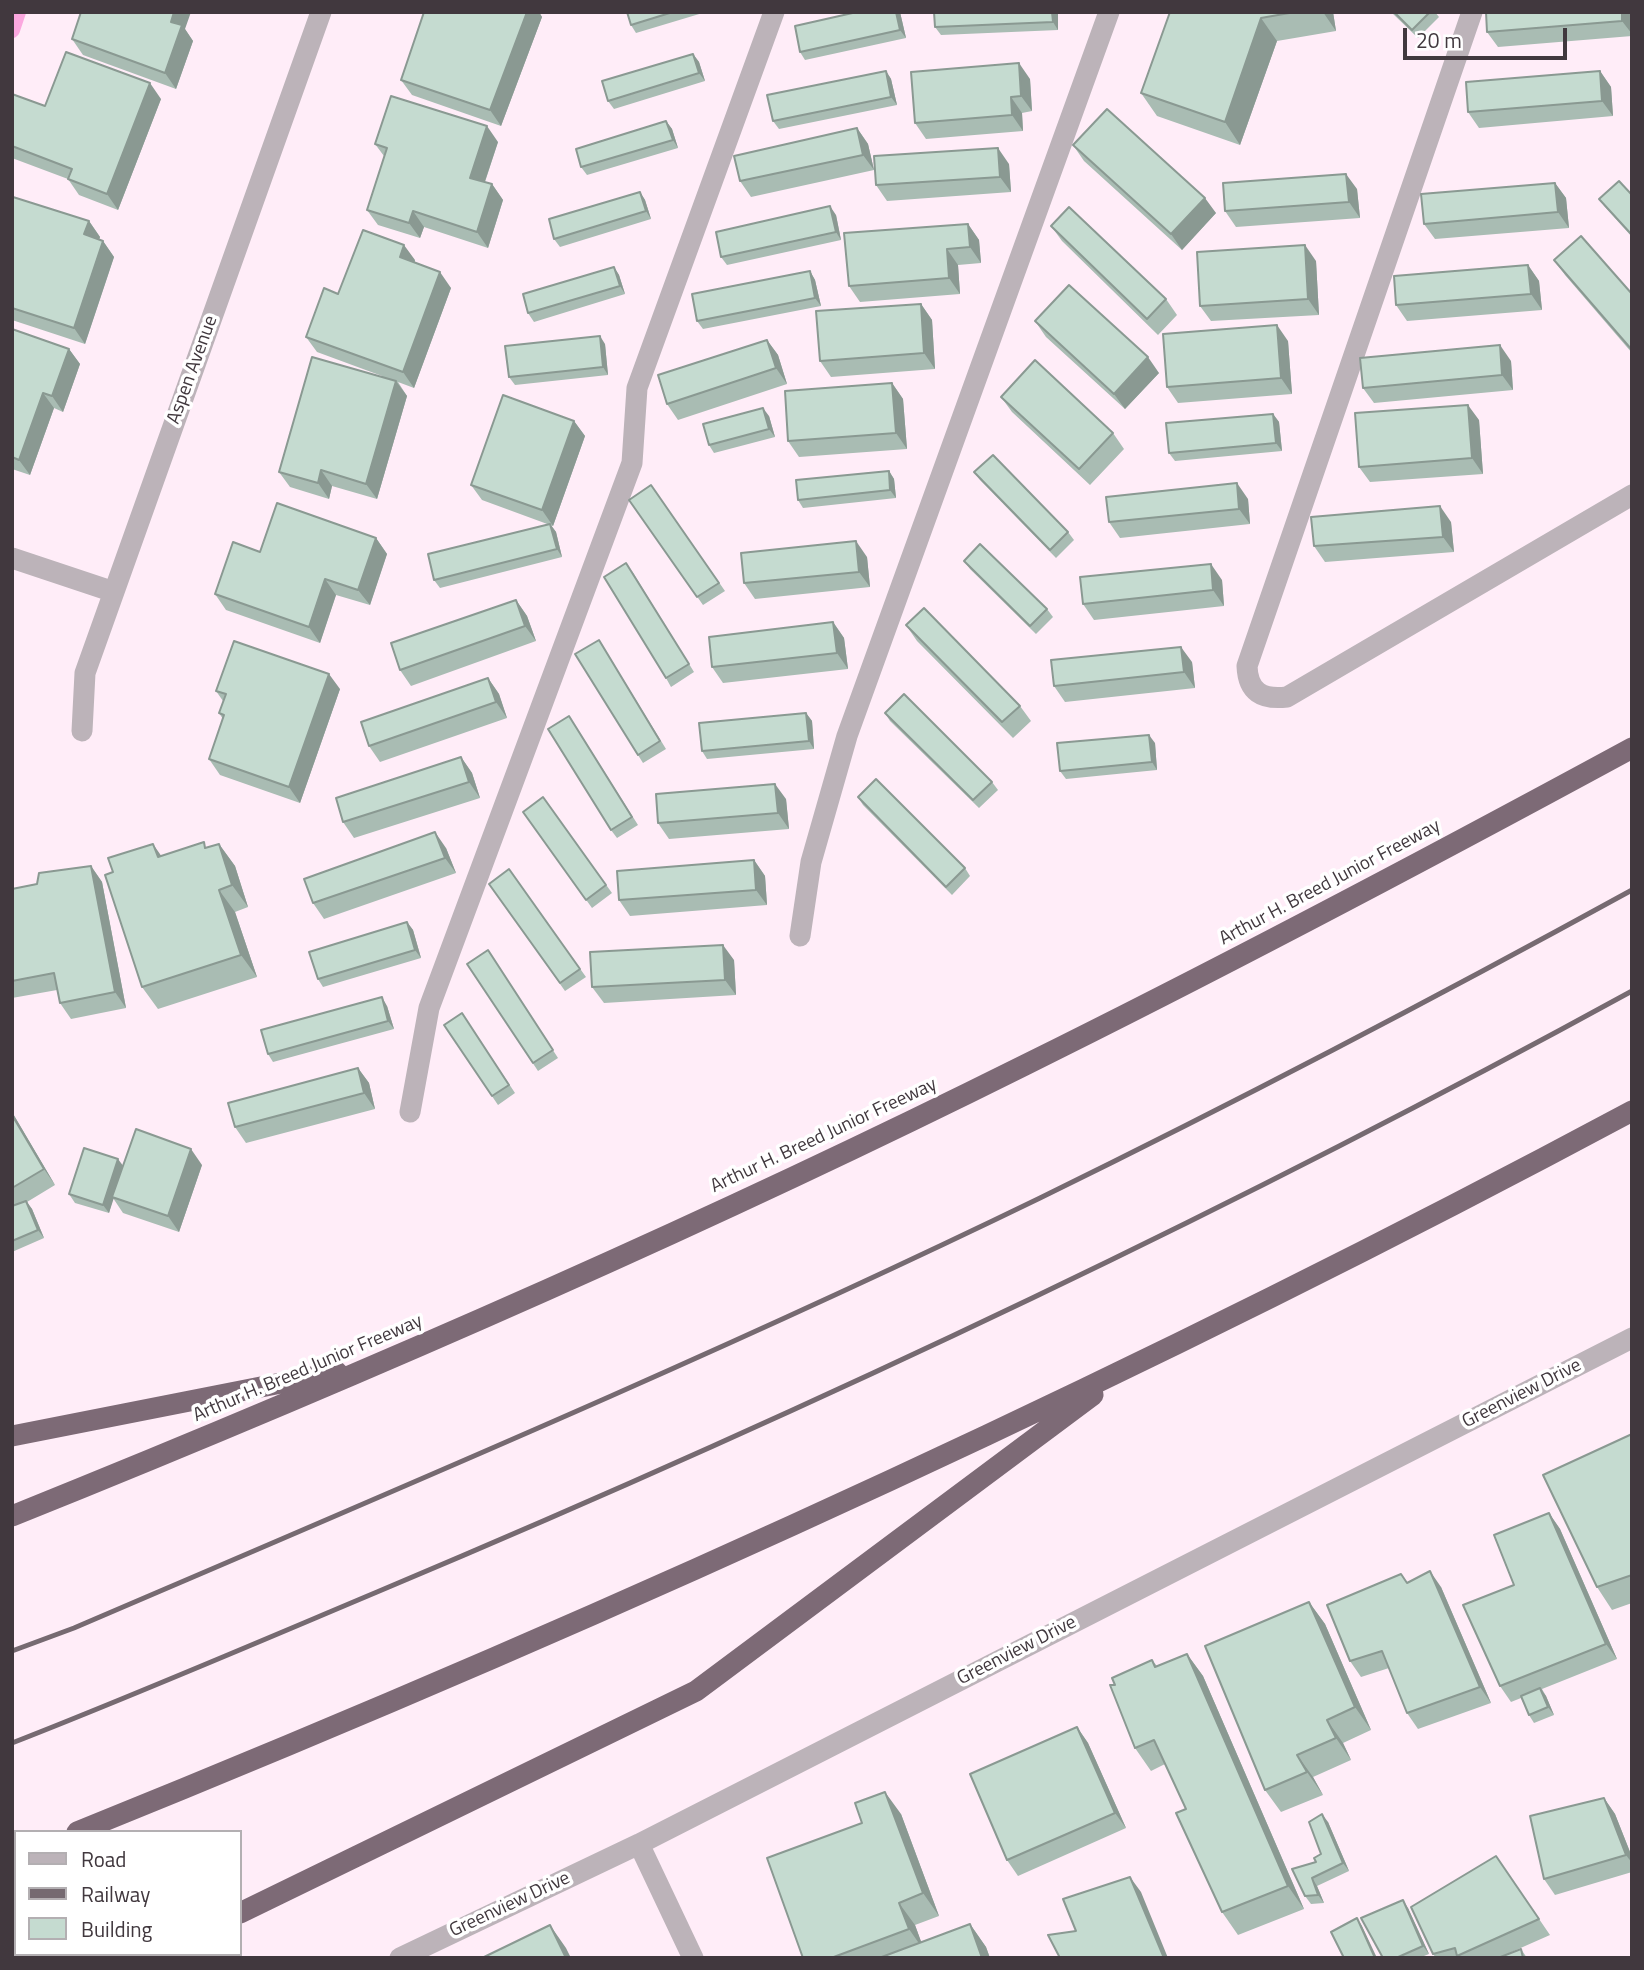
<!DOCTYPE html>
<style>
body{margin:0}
#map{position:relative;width:1644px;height:1970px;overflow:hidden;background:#ffedf8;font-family:"Titillium Web",sans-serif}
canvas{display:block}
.frame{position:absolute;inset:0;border:14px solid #41383e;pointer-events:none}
.legend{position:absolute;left:14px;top:1830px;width:228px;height:126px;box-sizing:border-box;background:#fff;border:2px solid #b3afb2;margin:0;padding:9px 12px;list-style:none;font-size:21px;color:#41383e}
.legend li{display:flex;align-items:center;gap:14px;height:35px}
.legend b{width:35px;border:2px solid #b3afb2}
.scale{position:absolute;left:1403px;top:28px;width:164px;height:32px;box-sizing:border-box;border:4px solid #41383e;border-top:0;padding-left:9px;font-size:21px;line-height:24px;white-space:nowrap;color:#41383e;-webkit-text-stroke:5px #fff;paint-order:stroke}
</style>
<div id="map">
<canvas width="1644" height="1970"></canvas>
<div class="frame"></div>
<ul class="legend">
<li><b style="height:9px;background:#bcb3b9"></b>Road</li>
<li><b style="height:9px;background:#766a71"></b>Railway</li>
<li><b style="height:19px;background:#c5dbd0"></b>Building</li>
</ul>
<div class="scale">20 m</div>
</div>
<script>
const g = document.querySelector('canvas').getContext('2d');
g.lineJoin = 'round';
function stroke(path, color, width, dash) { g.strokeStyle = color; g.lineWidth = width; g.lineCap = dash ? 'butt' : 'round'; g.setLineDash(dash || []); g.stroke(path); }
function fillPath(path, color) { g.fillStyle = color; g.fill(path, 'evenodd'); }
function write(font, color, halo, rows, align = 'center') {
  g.font = font + ' "Titillium Web",sans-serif'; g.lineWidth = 7; g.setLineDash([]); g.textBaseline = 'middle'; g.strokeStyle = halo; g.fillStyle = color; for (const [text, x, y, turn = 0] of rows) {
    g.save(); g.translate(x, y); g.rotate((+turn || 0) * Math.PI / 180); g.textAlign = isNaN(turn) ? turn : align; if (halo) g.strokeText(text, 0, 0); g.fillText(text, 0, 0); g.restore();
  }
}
const stream = new Path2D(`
 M12,30L18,12`);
const lane = new Path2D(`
 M1472,12L1247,666C1248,692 1262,700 1287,697L1632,495
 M800,936L811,862L847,736L1109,12
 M410,1112L429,1008L632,463L637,388L774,12`);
const street = new Path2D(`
 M12,558L114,592
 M82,731L85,673L321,12
 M639,1844L693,1958
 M400,1958L639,1844L1632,1338`);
const highway = new Path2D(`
 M12,1436L337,1372
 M12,1516C355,1378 694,1230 1025,1065C1229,964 1431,857 1632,748
 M77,1832C607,1618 1128,1381 1632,1111
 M12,1857L16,1856
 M240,1913L696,1691L1093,1395
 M148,1958L155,1954`);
const rail = new Path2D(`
 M12,1651L74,1628C398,1489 723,1352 1040,1198C1240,1100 1437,997 1632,890
 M12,1743C135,1695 256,1643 377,1592C805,1412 1225,1214 1632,991`);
const wall = new Path2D(`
 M424,12H539L542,17L501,126L412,95L401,80Z
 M627,12H706L636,33L631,25Z
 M900,12L906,38L805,60L800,52Z
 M934,12H1058V30L941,35L935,27Z
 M1170,12H1333L1336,31L1277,41L1240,145L1157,116L1141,93Z
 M1391,12H1435L1439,17L1418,38Z
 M1631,12L1632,36L1498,47L1487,32Z
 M185,29L193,41L176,89L83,55L72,39Z
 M693,54L699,62L705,81L614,109L608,101Z
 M886,71L891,79L897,105L779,129L773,121Z
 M1600,71L1611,87L1613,116L1479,128L1468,112Z
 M1030,79L1032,111L1022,113L1023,131L926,139L915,123Z
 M12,94L45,106L161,99L118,210L79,195L68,179L12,158Z
 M666,121L672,129L678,148L587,175L581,167Z
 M857,128L868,144L874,170L751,197L740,181Z
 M498,142L485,182L492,184L503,200L488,248L424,227L420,238L378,225L367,210L384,156L375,144Z
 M1073,145L1216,213L1182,250L1084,161Z
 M1009,164L1011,192L887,201L876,185Z
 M1555,183L1566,198L1569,228L1435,239L1424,224Z
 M1357,189L1360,218L1236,227L1225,211Z
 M640,192L645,200L651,219L560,247L554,239Z
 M1632,195V237L1605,207L1599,199Z
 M12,200L89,221L100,237L99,240L103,241L114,257L85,344L12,320Z
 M836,215L841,240L727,265L721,257Z
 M968,224L979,240L981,263L958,265L960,294L860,302L849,286Z
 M1051,226L1166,299L1177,315L1158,335L1062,241Z
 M415,260V262L451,288L414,388L398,382L407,396L377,499L332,486L329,499L290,487L279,472L382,376L317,352L306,337L338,294Z
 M1554,260L1632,294V353L1565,275Z
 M1316,261L1319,315L1211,321L1200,306Z
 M1528,265L1539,281L1542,310L1407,321L1396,305Z
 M614,267L619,275L625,294L534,322L528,313Z
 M810,271L815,280L821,306L703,329L697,321Z
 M921,304L932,320L935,369L831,377L820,361Z
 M1035,321L1159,373L1125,409L1046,337Z
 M12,329L69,349L80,364L63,412L54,408L30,475L12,469Z
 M767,340L778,355L787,384L678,420L667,404Z
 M1288,341L1292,394L1178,403L1167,387Z
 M605,344L608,375L515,385L509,377Z
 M1511,361L1513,390L1374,403L1363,388Z
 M892,383L903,399L907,449L799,457L788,441Z
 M1001,397L1113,433L1124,449L1090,485L1012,412Z
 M1273,414L1279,422L1282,451L1175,461L1169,453Z
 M769,416L775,437L714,453L709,445Z
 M1479,420L1483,474L1370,482L1359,467Z
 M574,421L585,436L553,526L551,525L556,532L562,557L440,588L434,580L550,525L482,500L471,485Z
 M889,471L894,479L896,498L803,508L798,500Z
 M974,472L1068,532L1074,540L1056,558L980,480Z
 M651,485L725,591L703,605L629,500Z
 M1248,499L1250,524L1120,538L1109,522Z
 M1451,522L1454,552L1325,562L1314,546Z
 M376,538L387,554L370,605L336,595L320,643L226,610L215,594L260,552Z
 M867,557L870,587L755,599L744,583Z
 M964,561L1047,609L1053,617L1036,634L970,569Z
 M632,571L694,672L671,687L666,678Z
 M1222,580L1224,606L1094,620L1083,604Z
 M516,600L527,616L536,641L411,686L400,670Z
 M833,622L844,638L848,669L723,683L712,667Z
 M906,625L1020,706L1031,721L1013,738L917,641Z
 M604,648L666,749L643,763L638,755Z
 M1192,662L1195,688L1065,702L1054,686Z
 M488,678L499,694L507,718L380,762L369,746Z
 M340,689L300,803L220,775L209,759L223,719L219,713L223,701L216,691Z
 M806,713L812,721L814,749L707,759L702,751Z
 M885,713L992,782L998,790L979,808L890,721Z
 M575,725L638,825L617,838L611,830Z
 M1155,743L1157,770L1066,779L1060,771Z
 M461,757L472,773L480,798L354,838L343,822Z
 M543,797L612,893L592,908L523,812Z
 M858,797L965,868L970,876L952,895L863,805Z
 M786,799L789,829L669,839L658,823Z
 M219,844L235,866L248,907L235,912L257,977L158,1009L142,987L161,856L208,847Z
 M446,848L456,873L324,919L313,903Z
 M754,860L765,876L767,905L630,916L619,900Z
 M91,866L102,882L126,1008L71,1019L60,1003L57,990L12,998V889L37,884Z
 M509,869L586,977L565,991L489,884Z
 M407,922L413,930L421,958L323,987L318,979Z
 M488,950L558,1058L538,1071L467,964Z
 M734,960L736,995L604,1003L592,987Z
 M387,1006L394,1029L273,1062L268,1054Z
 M462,1013L515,1093L498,1105L444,1025Z
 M358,1068L369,1083L375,1109L246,1143L235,1127Z
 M12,1112L55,1185L27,1202L32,1209L44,1238L12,1252Z
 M202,1165L179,1232L123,1213L113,1198L109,1213L75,1203L69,1194L123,1166Z
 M1632,1434V1603L1612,1610L1597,1587Z
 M1549,1513L1560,1529L1617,1659L1542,1689L1546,1696L1554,1715L1534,1723L1529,1715L1521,1698L1511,1702L1500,1686L1514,1585Z
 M1407,1582L1441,1587L1491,1703L1418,1729L1407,1713L1389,1668L1361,1677L1350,1661Z
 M1309,1602L1325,1624L1371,1730L1343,1743L1351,1760L1313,1777L1323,1795L1281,1812L1265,1790Z
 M1187,1654L1203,1676L1304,1909L1238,1935L1222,1912L1186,1809L1165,1764L1151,1771L1135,1748L1115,1685L1152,1660L1157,1666Z
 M1077,1727L1088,1743L1126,1828L1018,1876L1007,1860Z
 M1604,1798L1615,1814L1632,1857V1872L1555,1895L1544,1879Z
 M901,1814L939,1916L915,1925L921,1942L970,1924L986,1947L990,1958H803Z
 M1328,1822L1349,1871L1317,1886L1324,1903L1311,1904L1305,1896L1316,1862L1321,1854Z
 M1496,1856L1550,1935L1507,1954L1521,1949L1527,1958H1436L1433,1954Z
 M1408,1908L1429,1954L1419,1958H1383Z`);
const shadedWall = new Path2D(`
 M174,12H191L185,29L193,41L176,89L165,73L171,22Z
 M527,12H539L542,17L501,126L490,110Z
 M896,12H900L906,38L900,30Z
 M1052,12H1058V30L1053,22Z
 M1323,12H1333L1336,31Z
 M1622,12H1631L1632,34L1622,21Z
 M1261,18L1277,41L1240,145L1225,122Z
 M693,54L699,62L705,81L699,73Z
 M1019,63L1030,79L1032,111L1021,96Z
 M886,71L891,79L897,105L891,97Z
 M1600,71L1611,87L1613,116L1602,101Z
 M150,83L161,99L118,210L107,194Z
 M1011,97L1022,113L1023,131L1012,115Z
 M666,121L672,129L678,148L673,140Z
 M487,126L498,142L481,193L470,178Z
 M857,128L868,144L874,170L863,155Z
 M998,148L1009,164L1011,192L1000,177Z
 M1346,174L1357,189L1360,218L1349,202Z
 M1555,183L1566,198L1569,228L1558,212Z
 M492,184L503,200L488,248L477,232Z
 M640,192L645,200L651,219L646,211Z
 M1205,198L1216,213L1182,250L1171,234Z
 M830,206L836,215L841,240L836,232Z
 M413,211L424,227L420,238L409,223Z
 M89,221L100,237L95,250L84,234Z
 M968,224L979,240L981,263L970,247Z
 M103,241L114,257L85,344L74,328Z
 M404,245L415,260L411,273L400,257Z
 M1305,245L1316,261L1319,315L1308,299Z
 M947,249L958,265L960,294L949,278Z
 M1528,265L1539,281L1542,310L1531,294Z
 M614,267L619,275L625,294L620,286Z
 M810,271L815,280L821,306L815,298Z
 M440,272L451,288L414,388L403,372Z
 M921,304L932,320L935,369L924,353Z
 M1277,325L1288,341L1292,394L1281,378Z
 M600,336L605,344L608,375L603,367Z
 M767,340L778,355L787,384L776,368Z
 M1500,345L1511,361L1513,390L1502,375Z
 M69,349L80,364L63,412L52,396Z
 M1148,357L1159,373L1125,409L1114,394Z
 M396,381L407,396L377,499L366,484Z
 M892,383L903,399L907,449L896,433Z
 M43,393L54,408L30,475L19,460Z
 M1468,405L1479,420L1483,474L1472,458Z
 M763,408L769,416L775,437L769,429Z
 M1273,414L1279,422L1282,451L1276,443Z
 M574,421L585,436L553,526L542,510Z
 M321,470L332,486L329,499L318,483Z
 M889,471L894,479L896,498L890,490Z
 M1237,483L1248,499L1250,524L1239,509Z
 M1440,506L1451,522L1454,552L1443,537Z
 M550,524L556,532L562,557L557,549Z
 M376,538L387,554L370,605L358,590Z
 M856,541L867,557L870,587L859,572Z
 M1211,564L1222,580L1224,606L1213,590Z
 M325,579L336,595L320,643L309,627Z
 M516,600L527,616L536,641L525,626Z
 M833,622L844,638L848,669L837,653Z
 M1181,647L1192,662L1195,688L1184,672Z
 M329,674L340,689L300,803L289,787Z
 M488,678L499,694L507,718L496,702Z
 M806,713L812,721L814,749L809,741Z
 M1149,735L1155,743L1157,770L1152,762Z
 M461,757L472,773L480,798L469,782Z
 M775,784L786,799L789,829L778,813Z
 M435,832L446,848L456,873L445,858Z
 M153,844L169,867L158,857Z
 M219,844L235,866L248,907L232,885Z
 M754,860L765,876L767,905L756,890Z
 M91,866L102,882L126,1008L115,992Z
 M219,890L235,912L257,977L241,955Z
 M407,922L413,930L421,958L415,950Z
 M723,945L734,960L736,995L725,980Z
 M382,997L387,1006L394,1029L388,1021Z
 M358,1068L369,1083L375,1109L364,1093Z
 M12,1112L55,1185L44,1169L12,1115Z
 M191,1149L202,1165L179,1232L168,1216Z
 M118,1159L124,1167L109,1213L103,1205Z
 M26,1201L32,1209L44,1238L38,1230Z
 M1549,1513L1560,1529L1617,1659L1606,1644Z
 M1430,1571L1441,1587L1491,1703L1480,1687Z
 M1309,1602L1325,1624L1371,1730L1355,1707Z
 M1187,1654L1203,1676L1304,1909L1288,1886Z
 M1540,1688L1546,1696L1554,1715L1548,1707Z
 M1327,1720L1343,1743L1351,1760L1336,1738Z
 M1077,1727L1088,1743L1126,1828L1115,1813Z
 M1297,1755L1313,1777L1323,1795L1307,1772Z
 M885,1792L901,1814L939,1916L923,1893Z
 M1604,1798L1615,1814L1632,1857V1863L1626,1855Z
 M1322,1814L1328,1822L1349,1871L1343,1863Z
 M1130,1877L1141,1892L1168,1958H1164Z
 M1312,1878L1317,1886L1324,1903L1318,1895Z
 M1403,1900L1408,1908L1429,1954L1423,1946Z
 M899,1903L915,1925L925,1952L909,1929Z
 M1357,1918L1362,1926L1377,1958H1375Z
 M970,1924L986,1947L990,1958H982Z
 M550,1925L566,1948L571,1958H566Z`);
const building = new Path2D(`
 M81,12H174L171,22L182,25L165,73L72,39Z
 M424,12H527L490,110L401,80Z
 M627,12H673L631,25Z
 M857,12H896L900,30L800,52L795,26Z
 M934,12H1052L1053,22L935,27Z
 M1170,12H1295L1261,18L1225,122L1141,93Z
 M1394,12H1430L1412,30Z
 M1486,12H1622V21L1487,32Z
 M66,52L150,83L107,194L68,179L72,169L12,146V94L45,106Z
 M693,54L699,73L608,101L602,81Z
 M1019,63L1021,96L1011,97L1012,115L915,123L911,72Z
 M886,71L891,97L773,121L767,95Z
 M1600,71L1602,101L1468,112L1466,82Z
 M391,96L487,126L470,178L492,184L477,232L413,211L409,223L367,210L387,148L375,144Z
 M1107,109L1205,198L1171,234L1073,145Z
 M666,121L673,140L581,167L576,149Z
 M857,128L863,155L740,181L734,156Z
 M998,148L1000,177L876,185L874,156Z
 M1346,174L1349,202L1225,211L1223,183Z
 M1619,181L1632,195V235L1599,199Z
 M1555,183L1558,212L1424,224L1421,194Z
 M640,192L646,211L554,239L549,219Z
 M13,197L89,221L84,234L103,241L74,328L12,308V200Z
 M830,206L836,232L721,257L716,232Z
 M1069,207L1166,299L1147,319L1051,226Z
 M968,224L970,247L947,249L949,278L849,286L844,233Z
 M363,230L404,245L400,257L440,272L403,372L306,337L324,288L338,294Z
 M1581,236L1632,294V350L1554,260Z
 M1305,245L1308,299L1200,306L1197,252Z
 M1528,265L1531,294L1396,305L1394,276Z
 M614,267L620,286L528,313L523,294Z
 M810,271L815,298L697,321L692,294Z
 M1069,285L1148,357L1114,394L1035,321Z
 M921,304L924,353L820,361L816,311Z
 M1277,325L1281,378L1167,387L1163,334Z
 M12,329L69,349L52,396L43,393L19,460L12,457Z
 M600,336L603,367L509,377L505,346Z
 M767,340L776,368L667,404L658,375Z
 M1500,345L1502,375L1363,388L1360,358Z
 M312,357L396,381L366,484L321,470L318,483L279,472Z
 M1035,360L1113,433L1079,469L1001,397Z
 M892,383L896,433L788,441L785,391Z
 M503,395L574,421L542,510L471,485Z
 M1468,405L1472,458L1359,467L1355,413Z
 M763,408L769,429L709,445L703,424Z
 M1273,414L1276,443L1169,453L1166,423Z
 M993,455L1068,532L1050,550L974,472Z
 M889,471L890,490L798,500L796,480Z
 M1237,483L1239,509L1109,522L1106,497Z
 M651,485L719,583L697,597L629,500Z
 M277,503L376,538L358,590L325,579L309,627L215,594L233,542L260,552Z
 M1440,506L1443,537L1314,546L1311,517Z
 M550,524L557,549L434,580L428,554Z
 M856,541L859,572L744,583L741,553Z
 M980,544L1047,609L1030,626L964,561Z
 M626,563L689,664L666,678L604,577Z
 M1211,564L1213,590L1083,604L1080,577Z
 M516,600L525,626L400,670L391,643Z
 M924,608L1020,706L1002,722L906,625Z
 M833,622L837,653L712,667L709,637Z
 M599,640L660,741L638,755L575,654Z
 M234,641L329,674L289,787L209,759L224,715L219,713L226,694L216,691Z
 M1181,647L1184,672L1054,686L1051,660Z
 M488,678L496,702L369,746L361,722Z
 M904,694L992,782L973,800L885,713Z
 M806,713L809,741L702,751L699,723Z
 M569,716L632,817L611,830L548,729Z
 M1149,735L1152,762L1060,771L1057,743Z
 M461,757L469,782L343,822L336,798Z
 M876,779L965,868L946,887L858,797Z
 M775,784L778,813L658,823L656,794Z
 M543,797L606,885L586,900L523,812Z
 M435,832L445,858L313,903L304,879Z
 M204,842L205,848L219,844L232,885L219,890L241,955L142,987L105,875L113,872L108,858L153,844L158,857Z
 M754,860L756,890L619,900L617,871Z
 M91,866L115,992L60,1003L54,973L12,981V889L37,884L39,873Z
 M509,869L580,969L560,983L489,884Z
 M407,922L415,950L318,979L309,952Z
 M723,945L725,980L592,987L590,952Z
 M488,950L553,1050L533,1063L467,964Z
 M382,997L388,1021L268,1054L261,1030Z
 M462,1013L509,1085L492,1096L444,1025Z
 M358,1068L364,1093L235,1127L228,1103Z
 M12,1115L44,1169L12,1188Z
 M136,1129L191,1149L168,1216L112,1197Z
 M84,1148L118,1159L103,1205L69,1194Z
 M26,1201L38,1230L12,1241V1206Z
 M1632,1434V1575L1597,1587L1543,1475Z
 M1549,1513L1606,1644L1500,1686L1463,1605L1514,1585L1494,1535Z
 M1430,1571L1480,1687L1407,1713L1382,1651L1350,1661L1327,1605L1401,1574L1407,1583Z
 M1309,1602L1355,1707L1327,1720L1336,1738L1297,1755L1307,1772L1265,1790L1205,1646Z
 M1187,1654L1288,1886L1222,1912L1176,1813L1186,1809L1154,1740L1135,1748L1110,1685H1115L1112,1678L1152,1660L1155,1667Z
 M1540,1688L1548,1707L1529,1715L1521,1696Z
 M1077,1727L1115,1813L1007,1860L970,1774Z
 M885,1792L923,1893L899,1903L909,1929L831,1958H803L767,1858L862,1823L855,1803Z
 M1604,1798L1626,1855L1544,1879L1530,1816Z
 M1322,1814L1343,1863L1312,1878L1318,1895L1305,1896L1292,1869L1316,1862L1314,1858L1321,1854L1309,1822Z
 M1496,1856L1539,1919L1457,1956L1455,1948L1433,1954L1411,1907Z
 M1130,1877L1164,1958H1060L1048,1935L1076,1931L1063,1899Z
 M1403,1900L1423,1946L1396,1958H1383L1361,1918Z
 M1357,1918L1375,1958H1344L1331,1932Z
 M970,1924L982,1958H879Z
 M550,1925L566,1958H482Z
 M1521,1949L1523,1958H1498Z`);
const streetNames = [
 ["Aspen Avenue",193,370,-70],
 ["Arthur H. Breed Junior Freeway",1330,883,-28],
 ["Arthur H. Breed Junior Freeway",824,1136,-25],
 ["Arthur H. Breed Junior Freeway",308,1369,-23],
 ["Greenview Drive",1522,1394,-27],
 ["Greenview Drive",1017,1651,-27],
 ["Greenview Drive",510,1905,-25]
];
stroke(stream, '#fba8df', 16);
stroke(lane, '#bcb3b9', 21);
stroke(street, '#bcb3b9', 21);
stroke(highway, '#7d6a76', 21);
stroke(rail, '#766a71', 5);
fillPath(wall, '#a9bcb3');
fillPath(shadedWall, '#8a9992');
fillPath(building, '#c5dbd0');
stroke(building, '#8a9992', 2);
write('19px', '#41383e', '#fff', streetNames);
</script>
